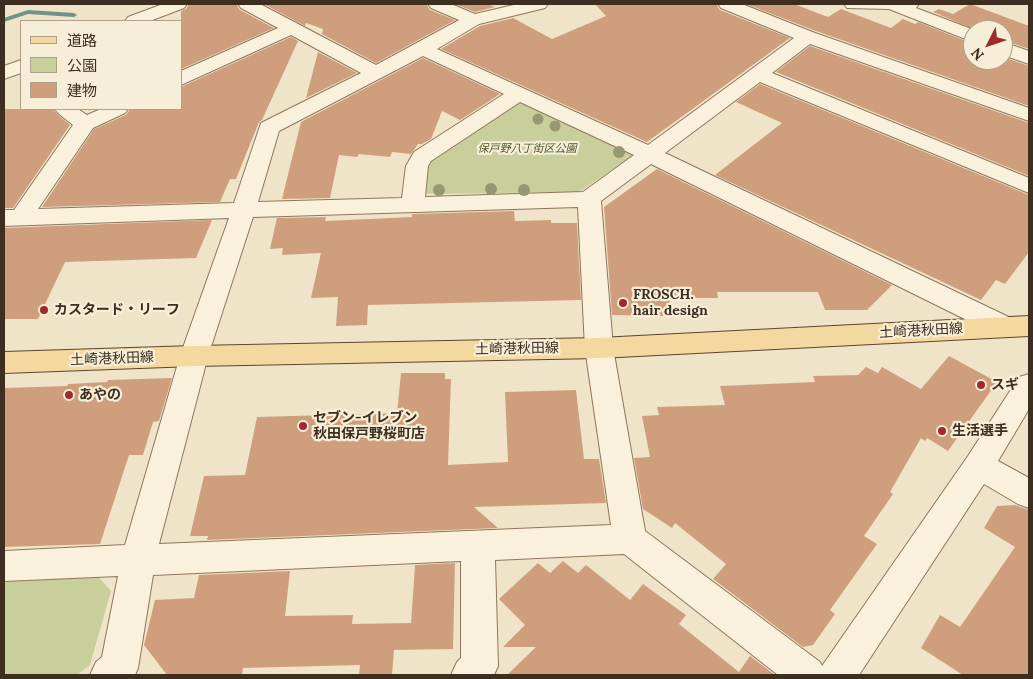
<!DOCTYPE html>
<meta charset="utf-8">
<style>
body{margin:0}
#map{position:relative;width:1033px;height:679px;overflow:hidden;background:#f0e4c8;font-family:Lora,"Noto Sans JP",serif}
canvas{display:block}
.frame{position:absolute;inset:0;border:5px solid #3d2e20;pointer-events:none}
.legend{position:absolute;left:20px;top:20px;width:162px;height:90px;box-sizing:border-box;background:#f7eed8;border:1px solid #ada18e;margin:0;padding:6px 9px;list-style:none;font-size:15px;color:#3d2e20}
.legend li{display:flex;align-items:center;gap:10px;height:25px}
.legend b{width:25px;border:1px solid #ada18e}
.north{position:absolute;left:963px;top:20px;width:50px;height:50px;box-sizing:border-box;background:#f7eed8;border:1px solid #ada18e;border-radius:50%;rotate:229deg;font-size:14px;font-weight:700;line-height:20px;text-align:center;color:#3d2e20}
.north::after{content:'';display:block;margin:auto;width:18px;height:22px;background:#9e2a2b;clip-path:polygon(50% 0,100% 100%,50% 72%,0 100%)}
</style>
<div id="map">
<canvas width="1033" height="679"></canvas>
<div class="frame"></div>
<ul class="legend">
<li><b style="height:6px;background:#f3d9a0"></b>道路</li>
<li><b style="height:14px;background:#c9cf9b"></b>公園</li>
<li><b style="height:14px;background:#cf9f7d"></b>建物</li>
</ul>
<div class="north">N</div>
</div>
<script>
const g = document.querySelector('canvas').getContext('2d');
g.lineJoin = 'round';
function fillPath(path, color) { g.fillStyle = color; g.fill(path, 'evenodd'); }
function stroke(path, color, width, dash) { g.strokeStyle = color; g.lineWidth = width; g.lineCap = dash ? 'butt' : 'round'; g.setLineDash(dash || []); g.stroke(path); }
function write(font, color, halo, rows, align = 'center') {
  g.font = font + ' Lora,"Noto Sans JP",serif'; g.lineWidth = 4.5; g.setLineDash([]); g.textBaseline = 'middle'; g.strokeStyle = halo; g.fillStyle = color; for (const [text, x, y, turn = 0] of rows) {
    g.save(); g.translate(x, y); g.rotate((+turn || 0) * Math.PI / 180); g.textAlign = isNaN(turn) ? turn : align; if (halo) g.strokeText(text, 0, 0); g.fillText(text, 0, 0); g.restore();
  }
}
const green = new Path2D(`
 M518,101L627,149L633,155L579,192L424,194L426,165Z
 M98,576L111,591L90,665L77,675H4V581Z`);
const stream = new Path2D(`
 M28,10L74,13L77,15L74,17L28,14L4,22V18Z`);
const building = new Path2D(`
 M189,4H236L240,10L274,28L181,69V11L186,9Z
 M264,4H426L430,10L455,20L376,63L322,34L323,29L306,23L305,26Z
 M455,4H488L495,7L475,12Z
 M595,4H716L720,10L790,38L647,142L441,49L480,26L513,18L552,39L606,16Z
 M746,4H794L828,17L841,9L891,28L903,19L915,24L918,22L973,44V60H1003V57L1029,66V106L816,31Z
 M970,4L1029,26V49L1003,40V30H976L933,12L939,9L953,14Z
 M291,37L298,41L262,120L259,122L236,179H230L220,202L42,207L94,129L126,115L130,109H181V87Z
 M810,46L1029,123V176L776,72Z
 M318,52L357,73L306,98Z
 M423,58L500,94L460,120L442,111L431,139L422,144H418L411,154L392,152L390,157L359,154L357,157L339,155L330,198L282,199L301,122Z
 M760,84L1029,195V252L1005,284L996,280L981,300L715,175L782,123L736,102Z
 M4,109H53L57,114L70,125L13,208H4Z
 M657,169L892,285L867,310H825L818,292H717L718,298H669L672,316L612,315L604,207Z
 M514,211L515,221L551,220V223H577L581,300L368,305L367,325L336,326L338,297L311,298L321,253L282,255L283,248L270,249L277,218L326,217L325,221L412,217V214Z
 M212,220L196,258L65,262L38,319H4V228Z
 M949,356L997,382L948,451L927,438L925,441L921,438L890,492L893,494L864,536L877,544L830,610L835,614L813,645L803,647L713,579L726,564L675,523L672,528L643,509L634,458L650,457L642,416L659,415L657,407L725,405L720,386L815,382L813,376L858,375L866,367L878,373L882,367L921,389Z
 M401,373H445V379H451L448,465L508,462L505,392L576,390L584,459H599L606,503L474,507L498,528L207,540L208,536H190L204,476L245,475L257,417L397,413Z
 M172,378L159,421L153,422L143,455H129L100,544L4,547V388L67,386L68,384L107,382L108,380Z
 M1015,505L1029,510V675H963L921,648L940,615L960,627L1015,547L984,528L997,506Z
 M563,561L578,573L586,565L630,600L643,584L686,615L679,624L739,672L750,656L775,675H507L536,647H503L525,625L499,599L538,563L550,573Z
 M455,563L453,649L394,650L392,675H359L360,665L243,668L242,675H167L144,645L155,600L194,598L199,575L290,571L285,616L353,615L352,624L411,623L415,565Z`);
const minor = new Path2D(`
 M163,4H187L184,8L150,21H125L128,17Z
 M238,4H260L376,65L459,20L431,8L428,4H451L475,14L518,4H548L545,8L479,24L437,49L648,145L794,38L721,8L718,4H742L815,33L1029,108V121L810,44L772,73L1029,178V193L760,82L665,153L1015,320L1019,327L1015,334L1005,337L995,334L651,164L601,201L613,348L645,531L820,662L822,666L968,456L1019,377L1029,374V409L998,461L1029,478V508L1018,504L984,484L859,675H778L624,554L495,560L498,666L494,675H451L457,662L461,658V561L153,575L138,668L135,675H90L96,662L102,657L118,576L4,581V551L125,545L180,356L229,218L4,226V210H14L73,125L58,113L55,109H78L87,115L101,109H128L125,113L93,128L38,209L234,203L261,123L361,73L291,35L181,85V71L278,28L241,8ZM423,56L504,94L414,152L406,166L402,198L258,202L279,131ZM520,102L634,155L583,192L425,197L428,166L431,161ZM578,207L585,348L611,525L159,544L208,356L253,217Z
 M844,4H919L916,8L974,30L973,42L889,9L847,8Z
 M1003,42L1029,51V64L1003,55Z
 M21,60V73L4,79V66Z`);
const major = new Path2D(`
 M1029,316V336L599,358L194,366L4,373V352L194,346L599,338Z`);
const trees = [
 [538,119,5.5],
 [555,126,5.5],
 [619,152,6],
 [491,189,6],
 [439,190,6],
 [524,190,6]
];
const markers = [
 [623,303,5,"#9e2a2b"],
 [44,310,5,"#9e2a2b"],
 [981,385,5,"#9e2a2b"],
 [69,395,5,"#9e2a2b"],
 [303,426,5,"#9e2a2b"],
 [942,431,5,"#9e2a2b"]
];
const farParknames = [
 ["保戸野八丁街区公園",527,149]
];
const poiNames = [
 ["FROSCH.",633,295],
 ["hair design",633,311],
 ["カスタード・リーフ",54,310],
 ["スギ",991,385],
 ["あやの",79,395],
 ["セブン-イレブン",313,418],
 ["秋田保戸野桜町店",313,434],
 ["生活選手",952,431]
];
const streetNames = [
 ["土崎港秋田線",921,331,-3],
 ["土崎港秋田線",517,349,-1],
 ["土崎港秋田線",112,359,-2]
];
fillPath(green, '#c9cf9b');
fillPath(stream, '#6f938a');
fillPath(building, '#cf9f7d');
stroke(minor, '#8d765c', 2);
stroke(major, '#5b4430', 2);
fillPath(minor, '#faf1dc');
fillPath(major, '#f3d9a0');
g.fillStyle = '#96986f';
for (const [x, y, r] of trees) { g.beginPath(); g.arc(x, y, r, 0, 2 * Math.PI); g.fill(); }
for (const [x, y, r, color] of markers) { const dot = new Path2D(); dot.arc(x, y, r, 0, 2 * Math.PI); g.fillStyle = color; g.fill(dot); stroke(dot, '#f7eed8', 2); }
write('italic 11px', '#4d5a26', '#f7eed8', farParknames);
write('bold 14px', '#3d2e20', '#f7eed8', poiNames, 'left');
write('14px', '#3d2e20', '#f7eed8', streetNames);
</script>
